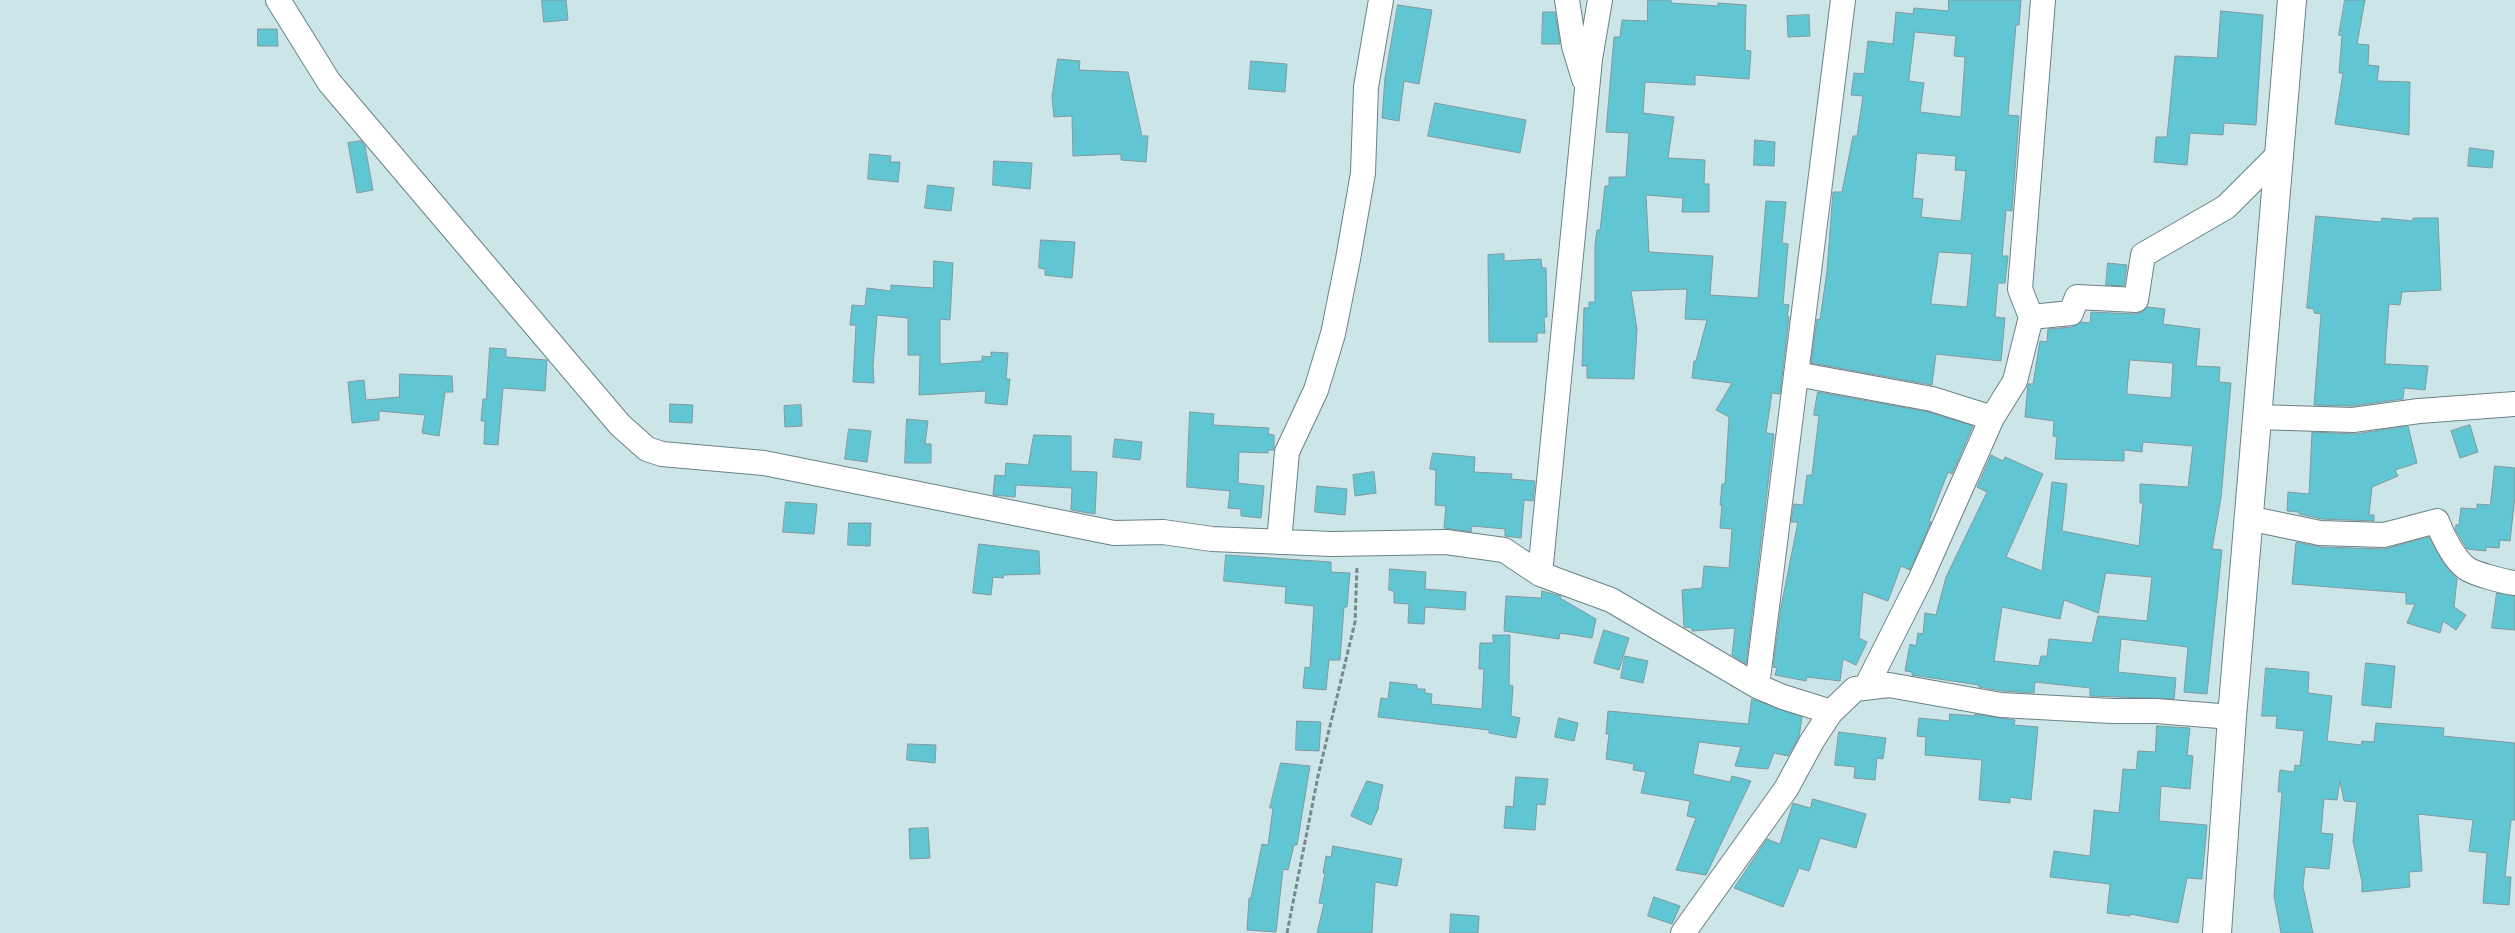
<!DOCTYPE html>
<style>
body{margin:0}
canvas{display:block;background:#cbe5e9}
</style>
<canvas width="2515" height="933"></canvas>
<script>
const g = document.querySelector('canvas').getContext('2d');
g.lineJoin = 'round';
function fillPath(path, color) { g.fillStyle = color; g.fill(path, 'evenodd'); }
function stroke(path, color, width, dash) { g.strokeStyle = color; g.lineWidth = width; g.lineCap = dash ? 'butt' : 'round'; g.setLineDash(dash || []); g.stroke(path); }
const building = new Path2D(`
 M542,0H566L568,20L544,22Z
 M1648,0H1671V3L1718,6V3L1746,5L1745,50L1751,51L1749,79L1695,75V85L1645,82L1643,113L1674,117L1668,158L1705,160L1704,184H1709V212H1682L1683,198L1646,195L1649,252L1713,256L1710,295L1758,298L1766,201L1786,202L1782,243L1788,244L1783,304L1789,305L1787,317H1789L1780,394L1772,393L1766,433L1774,434L1746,664L1732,655L1735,628L1692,631V628L1684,627L1682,590L1702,588L1704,566L1729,568L1732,529L1720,528L1722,505H1720L1722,484H1725L1729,417L1716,410L1732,383L1692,378L1694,361H1696L1707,320L1685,319L1687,289L1631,291L1637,329L1634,379L1587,378V366H1582L1584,308H1589V302H1595V245L1597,230H1600L1605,186H1609V177H1626L1629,133L1606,132L1614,37H1620L1622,20L1647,21Z
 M1949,0H2021L2019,25H2016L2008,115L2019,116L2012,211L2006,210L2002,256H2008L2005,283H1998L1995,317L2005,318L2001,361L1936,354L1932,385L1811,363L1817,319L1820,320L1827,271L1833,192H1842L1853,136H1857L1863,96L1851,95L1854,73L1864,74L1868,41L1893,44L1896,12L1913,14L1914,8L1948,11ZM1915,32L1956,36L1954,56L1965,57L1961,117L1920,112L1924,83L1909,81ZM1917,153L1956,156L1955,170L1966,171L1961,221L1921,217L1923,199L1913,198ZM1939,252L1972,254L1967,307L1931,304Z
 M2345,0H2365L2357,44L2369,45L2368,65L2379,66L2377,81L2410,82L2409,135L2335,124L2343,73H2339L2342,36L2339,35Z
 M1398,5L1432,10L1419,84L1404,81L1399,121L1382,118L1385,78Z
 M2221,11L2263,15L2256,125L2224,123L2223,135L2190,133L2187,165L2154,162L2156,137H2167L2175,56L2217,58Z
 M1543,12H1555L1560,44H1542Z
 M1809,15L1810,36L1788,37L1787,16Z
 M258,29H277L278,46H258Z
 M1058,59L1080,61L1079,70L1128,72L1142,136H1148L1146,162L1121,160V154L1073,156L1072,116L1054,117L1052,97Z
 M1251,61L1287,64L1285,92L1249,89Z
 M1435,103L1526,120L1520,153L1428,136Z
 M1755,140L1775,142L1774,166L1754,165Z
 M361,141L365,146L373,190L357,193L348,143Z
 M2470,148L2494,151L2492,168L2468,166Z
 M870,154L891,156L890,162H900L898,182L868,179Z
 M994,161L1032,163L1030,189L993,185Z
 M928,185L954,188L951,211L925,208Z
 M2316,216L2381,222L2382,218L2413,221V218H2438L2441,290L2402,292L2400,305L2389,304L2386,343L2385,364L2428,366L2425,390L2404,388L2403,399L2352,406L2314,405L2321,314L2314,313V309L2307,308Z
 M1041,240L1075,242L1072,278L1045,275V269L1039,268Z
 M1504,254V261L1541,259L1542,268H1546L1547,317H1544L1545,333H1537V342H1489L1488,255Z
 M934,261L953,263L950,320L940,319V364L982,361V356L991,357V352L1008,353L1006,379H1010L1007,405L985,403L986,391L919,395L920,355H908V318L877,315L873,366L874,383L853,382L856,325H850L852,305L865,306L867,288L891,291V285L933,288Z
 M2108,263L2127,265L2124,286L2106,285Z
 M2147,307L2165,309L2163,324L2200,329L2196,366L2220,367L2219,382L2231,383L2221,498L2212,549L2222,550L2207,694L2184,692L2188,647L2121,639L2118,672L2176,678L2174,699L2090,696V688L2035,682L2034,693L2003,691L1979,687V685L1912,675V672L1905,671L1910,644L1916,646L1918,633L1923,634L1925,613L1936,615L1946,577L1987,492L1977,487L1991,455L2003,461L2005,457L2043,474L2006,557L2042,571L2052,482L2067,484L2062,531L2139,546L2143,503H2140V484L2188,487L2193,446L2143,442L2142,452L2124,450V461L2055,459L2057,437L2053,436L2054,421L2025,417L2028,384H2033L2040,341L2047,342L2048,329L2072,327L2081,322L2090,323L2091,312L2135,314L2142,312ZM2130,360L2173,363L2171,398L2127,394ZM2106,573L2152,577L2147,621L2098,616L2092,643L2049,639L2047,656H2041L2039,666L1994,661L2002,607L2060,619L2064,600L2098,613Z
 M490,348L506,349V357L547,360L545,391L503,388L498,445L484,444L485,421H481L483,399H486Z
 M400,374L452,376L453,392H445L439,436L422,433L425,415L379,411V420L352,423L348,382L364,380L366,400L399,397Z
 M1818,392L1929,412L1973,426L1952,474L1948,472L1929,521L1931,522L1910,570L1901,566L1888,601L1863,592L1859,638L1867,642L1856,665L1843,659L1840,681L1807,677L1806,681L1775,675L1777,668L1773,667L1781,607L1798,522H1791L1794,504L1803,505L1807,475H1812L1819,416L1814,415Z
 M670,404L693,405L692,423L670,422Z
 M801,405L802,426L785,427L784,406Z
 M1190,412L1214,414L1213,425L1269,428L1268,434L1274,435V450H1268V453L1239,452L1238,483L1264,486L1261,518L1241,516V509L1228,508L1230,491L1187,487Z
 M907,419L928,421L925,444H931V463H905Z
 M2470,425L2478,452L2460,458L2451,431Z
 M2408,426L2417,463L2395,470L2398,476L2372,487L2369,515H2374V521L2322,519L2299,514V512L2287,511L2288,492L2309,494L2312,432L2355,434Z
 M849,429L871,431L867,462L845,459Z
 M1034,435L1071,436V471L1097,472L1095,514L1071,510L1072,488L1016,485L1015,497L993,495L995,475L1005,476L1006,463L1028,465Z
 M1115,439L1142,442L1140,460L1113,457Z
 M1433,453L1475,457L1474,472L1512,474L1511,479L1535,481L1533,501L1524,500L1521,538L1505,536V529L1472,526L1471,532L1444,528L1446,506L1435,505L1436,470L1430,469Z
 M2495,466L2515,468V496L2510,541L2500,540L2499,548L2486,547V551L2467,549L2455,529L2456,525H2459L2461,508L2477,509V504L2490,505Z
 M1374,472L1376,493L1355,496L1353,475Z
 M1317,486L1347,489L1345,515L1315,512Z
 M786,502L817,504L814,534L783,532Z
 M849,523H871L870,546L848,545Z
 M2429,537L2442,561L2457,579L2454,607L2466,615L2456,630L2443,621L2440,633L2407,623L2415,604H2406V593L2292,584L2296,542L2320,547L2384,549Z
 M979,544L1039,551L1040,574L1004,575L1003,578L993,577L991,595L973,593Z
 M1226,555L1331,562V572L1350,573L1347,607H1344L1340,660H1329L1326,690L1303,688L1305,667L1310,668L1314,606L1285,603L1286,587L1224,581Z
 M1390,569L1426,572L1425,589L1466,592L1465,610L1425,607L1424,624L1408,623L1409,604L1394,603V591L1389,590Z
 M1542,591L1561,596L1560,598L1596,619L1592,638L1560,633L1559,639L1504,631L1506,596L1541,598Z
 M2497,593L2515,596V630L2492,628Z
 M1604,630L1629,638L1619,670L1594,663Z
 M1493,635H1510L1509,685L1513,686L1511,716L1520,718L1516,738L1489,733V730L1378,717L1381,698L1388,699L1390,682L1417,685V689H1425V693L1432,694L1431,704L1482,709L1484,669H1479L1480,643H1493Z
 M1625,656L1648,661L1643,683L1621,678Z
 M2366,663L2395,666L2391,708L2362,705Z
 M2266,668L2309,672L2308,693L2332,696L2327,741L2361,745L2362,741L2374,742L2376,723L2444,728L2443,736L2515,743V820H2511L2505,877H2511L2509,905L2483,903L2487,853L2469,851L2473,820L2418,814L2422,871L2409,872L2410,887L2362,892V882L2353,841L2357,802L2344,801L2340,781L2337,800L2324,799L2321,833L2333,834L2329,869L2305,867L2303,887L2313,933H2281L2274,896L2282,792H2278L2280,770L2294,772L2295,765L2300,766L2304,731L2276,728L2277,716H2262Z
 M1752,699L1802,717L1799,737L1788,756L1774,753L1768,769L1735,766L1741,747L1699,742L1693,774L1730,782L1732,776L1751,781L1706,875L1676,870L1696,818L1687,816L1690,801L1641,793L1646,772L1633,770L1634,764L1606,759L1609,734H1606L1608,711L1748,724Z
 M1950,714L1975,716V714L2015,720L2014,725L2038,727L2031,800L2010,797V803L1979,800L1982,760L1925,755L1926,737L1917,736L1919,718L1949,721Z
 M1559,718L1578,723L1574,741L1555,737Z
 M1297,721L1321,722L1319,751L1296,750Z
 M2157,726L2190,728L2187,755L2193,756L2190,789L2161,786L2159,821L2207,825L2202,879L2187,878L2178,923L2130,914V916L2107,913L2110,884L2050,877L2054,851L2090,856L2094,810L2119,813L2123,769L2136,770L2138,751L2155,752Z
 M1839,732L1886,738L1883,759L1877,758L1875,780L1854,778L1855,767L1835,765Z
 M908,744L936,745L935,763L907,760Z
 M1281,763L1310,766L1297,845H1294L1288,870L1283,869L1276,932L1247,930L1249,898H1251L1262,844L1268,845L1273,808H1270Z
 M1516,777L1548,779L1545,805L1537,804L1535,830L1504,828L1506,806L1513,807Z
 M1367,781L1383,785L1378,807H1379L1371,825L1351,816Z
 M1813,799L1866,814L1856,848L1820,838L1809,871L1799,868L1783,907L1734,888L1767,839L1780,844L1793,803L1810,808Z
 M928,828L930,858L910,859L909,829Z
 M1333,846L1402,859L1397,886L1375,882L1372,933H1317L1324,904L1319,903L1325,873H1323L1326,856L1331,857Z
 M1654,897L1680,906L1672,924L1648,916Z
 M1451,914L1479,916L1478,933H1450Z`);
const path = new Path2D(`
 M1287,933L1318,776L1355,622L1357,566`);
const minor = new Path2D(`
 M278,0L329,82L620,425L647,449L662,454L764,463L1114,533L1163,532L1212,539L1332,544L1446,542L1504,550L1540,574L1611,600L1757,686L1783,697L1831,712
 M1567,0L1574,46L1584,79
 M2031,317L2071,313L2077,297L2136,300L2143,255L2226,207L2279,154
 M1796,374L1932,399L1992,418L2015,381L2031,317L2020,289L2043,0
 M2257,417L2353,420L2419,411L2515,404
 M2248,518L2320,533L2384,535L2437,521C2442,535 2454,559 2466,568C2474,574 2505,582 2515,583
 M1279,542L1287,452L1316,390L1333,334L1348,259L1363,173L1366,87L1381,0
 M1540,574L1590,59L1600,0
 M1757,686L1843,0
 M1866,687L1921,578L1992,418
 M1683,933L1786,789L1812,741L1831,712L1855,689L1889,685L2001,705L2112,711H2156L2232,717`);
const secondary = new Path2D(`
 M2217,933L2232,717L2292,0`);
fillPath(building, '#60c6d4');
stroke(building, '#819a9e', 1);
stroke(minor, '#6b8386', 26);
stroke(secondary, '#6b8386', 30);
stroke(path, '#78898c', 3, [5, 2.5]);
stroke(minor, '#fff', 24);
stroke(secondary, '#fff', 28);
</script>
